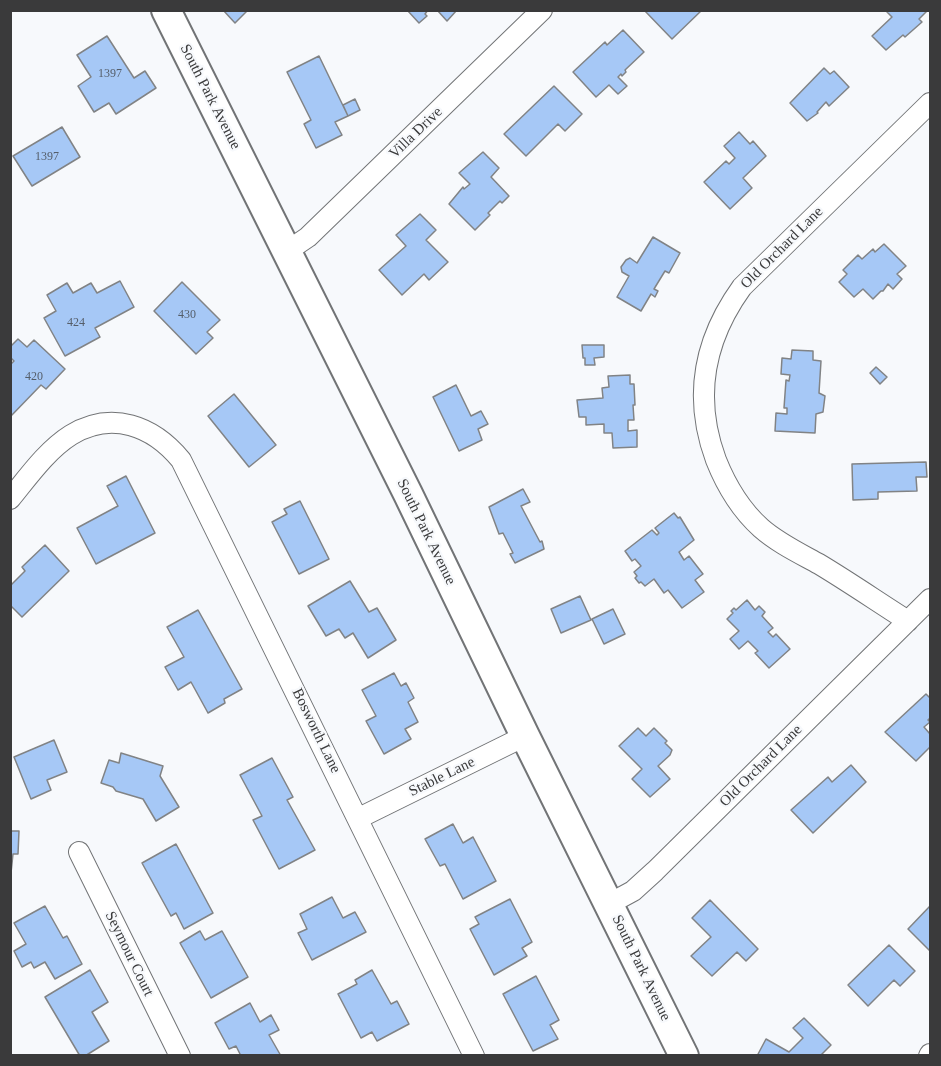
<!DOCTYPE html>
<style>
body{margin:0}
#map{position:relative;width:941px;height:1066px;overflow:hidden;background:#f7f9fc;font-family:Georgia,serif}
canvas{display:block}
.frame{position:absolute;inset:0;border:12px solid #3a3a3b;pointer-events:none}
</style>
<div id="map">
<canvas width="941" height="1066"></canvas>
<div class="frame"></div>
</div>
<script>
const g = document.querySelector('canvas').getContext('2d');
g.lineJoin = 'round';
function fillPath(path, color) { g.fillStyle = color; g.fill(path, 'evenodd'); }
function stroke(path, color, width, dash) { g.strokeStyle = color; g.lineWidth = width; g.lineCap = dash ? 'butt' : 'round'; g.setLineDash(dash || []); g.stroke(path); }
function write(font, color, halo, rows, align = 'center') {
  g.font = font + ' Georgia,serif'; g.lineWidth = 4.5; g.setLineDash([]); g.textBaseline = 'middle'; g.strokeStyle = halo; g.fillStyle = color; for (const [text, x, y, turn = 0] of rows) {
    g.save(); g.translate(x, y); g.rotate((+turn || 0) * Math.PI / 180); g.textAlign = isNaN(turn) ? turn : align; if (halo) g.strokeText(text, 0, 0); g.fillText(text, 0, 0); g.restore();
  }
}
const building = new Path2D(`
 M223,10H248L235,23Z
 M407,10H428L425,14L427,16L419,23Z
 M437,10H457L447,21Z
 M644,10H702L672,39Z
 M889,10H928L919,19L922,22L905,37L903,35L886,50L872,36L892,17L887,12Z
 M623,30L644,52L625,70L626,72L622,76L621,74L618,77L627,86L618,94L609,85L596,97L573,72L605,42L607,45Z
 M107,36L134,78L145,71L156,88L116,114L109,103L94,112L78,86L91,77L77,55Z
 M319,56L348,116L335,122L342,135L316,148L304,124L311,120L287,72Z
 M824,68L830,74L834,71L849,87L829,106L826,102L817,112L818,113L807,121L790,103Z
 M554,86L582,114L565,131L558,124L526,156L504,134Z
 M355,99L360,110L348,116L343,105Z
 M62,127L80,157L32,186L13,156Z
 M739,132L750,144L753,141L766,156L743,178L752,188L730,209L704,182L726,161L729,164L735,158L724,146Z
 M483,152L499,168L491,177L509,196L502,203L500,201L488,213L490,215L475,230L449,204L463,187L464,189L470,184L459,173Z
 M420,214L436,230L426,240L448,262L429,280L424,274L402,295L379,270L406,246L396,235Z
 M653,237L680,253L669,273L665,271L654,289L658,291L655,297L651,294L641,311L617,297L629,276L622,272L621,267L626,260L630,258L637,263Z
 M884,244L906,266L897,274L902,279L893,289L888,284L883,291H881L873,299L863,289L854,297L839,282L847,274L843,270L858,255L862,259L873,249L875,252Z
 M120,281L134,307L95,328L100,337L65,356L44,318L56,311L47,295L67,283L73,293L91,283L97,293Z
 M182,282L220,320L207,332L213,338L196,354L154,311Z
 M18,339L27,347L34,340L65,369L46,389L41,385L10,417V365L14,361L10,357V347Z
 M582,345H604V357L594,358L595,365H585V358H583Z
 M792,350L813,351V360L821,361L819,393L825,396L823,412L816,414L815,433L775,431L776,413L787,414V408H784L786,380L789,381L790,375L781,374L782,358L791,359Z
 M876,367L887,377L880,384L870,373Z
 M630,375V384H634L635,405H633L634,420H628V431L637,430V447L613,448L612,433H604V424L586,425V417H579L577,400L603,398L602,388L609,387L608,376Z
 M456,385L471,416L481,411L488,424L478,429L482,440L459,451L433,397Z
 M234,394L276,445L249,467L208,416Z
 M926,462L927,477H916L917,491L878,492V499L853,500L852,464Z
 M126,476L155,533L96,564L77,528L118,506L107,486Z
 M523,489L530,502L521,506L540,542L542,541L544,549L515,563L510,554L513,553L503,533L499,534L489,507Z
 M300,501L329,559L299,574L272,522L287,514L284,509Z
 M674,513L678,518L680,517L694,540L679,552L684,560L689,556L703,574L695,580L704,592L682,608L668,590L664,593L654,579L645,586L641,582L639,583L635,578L637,576L634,572L641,566L635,559L632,561L625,551L652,530L657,535L659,533L655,528Z
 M45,545L69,571L22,617L10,605V586L25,571L22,567Z
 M350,581L369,612L377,608L396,640L368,658L353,633L345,638L339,629L326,636L308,606Z
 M580,596L591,620L561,633L551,609Z
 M747,600L755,610L759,606L765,612L762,616L773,628L768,632L773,637L776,634L790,649L769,668L755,653L758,651L748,641L739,649L730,639L739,631L727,619L733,613L731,611L734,608L736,610Z
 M613,609L625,634L604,644L592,619Z
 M198,610L242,689L224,699L225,703L208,713L191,682L178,690L165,667L184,657L167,627Z
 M394,673L401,686L406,683L414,698L408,702L418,722L405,729L411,739L384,754L366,721L376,716L362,690Z
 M926,694L930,698V718L928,720L930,722L924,727L930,734V747L916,761L885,732Z
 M638,728L646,736L654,728L667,741L665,743L672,750L670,755L658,766L670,779L650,797L632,779L642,769L619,746Z
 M54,740L67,772L47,780L51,790L31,799L14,757Z
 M121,753L163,766L160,776L179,807L156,821L143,799L116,791L113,787L101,783L109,760L119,763Z
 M272,758L293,797L287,800L315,850L279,869L253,820L262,816L240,775Z
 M851,765L866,782L813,833L791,810L828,777L832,782Z
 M453,824L463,843L473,837L496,881L463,899L445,864L440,866L425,839Z
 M10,831H19L18,854H13L11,873Z
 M176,844L213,913L184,929L176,913L171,916L142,863Z
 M332,897L343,918L355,912L366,932L312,960L298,933L307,929L300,914Z
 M510,899L532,942L522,948L527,956L494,975L470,929L479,924L475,917Z
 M710,900L758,949L746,961L737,952L712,976L691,956L711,937L692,918Z
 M45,906L63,938L67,936L82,964L55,979L45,962L34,968L31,962L22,967L14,951L26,944L14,923Z
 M930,906V951L908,929Z
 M200,931L205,940L222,931L248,977L211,998L180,943Z
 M889,945L915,971L900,986L894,980L868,1006L848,985Z
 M90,970L108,1002L92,1012L109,1041L85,1056H80L45,997Z
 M372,970L391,1004L397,1001L409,1024L377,1041L372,1032L361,1038L338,994L357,984L355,980Z
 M536,976L559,1020L550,1025L558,1039L533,1051L503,994Z
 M250,1003L260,1022L271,1015L279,1030L269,1035L281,1056H241L236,1046L229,1049L215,1023Z
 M804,1018L831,1045L820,1056H757L766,1039L789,1052L803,1038L793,1028Z`);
const street = new Path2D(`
 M286,252L308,237L542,10
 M10,499C28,477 47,450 71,435C112,410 153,426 181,460L474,1056
 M908,621C878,602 849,582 819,564C799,553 778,543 761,528C741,510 726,485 716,460C693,398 703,341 742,287L930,103
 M359,818L525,736
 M79,852L180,1056
 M609,904L633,891L655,871L930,599
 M929,1056L930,1054`);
const secondary = new Path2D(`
 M166,10L408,494L525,736L684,1056`);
const numberNames = [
 ["1397",110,74],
 ["1397",47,157],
 ["430",187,315],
 ["424",76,323],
 ["420",34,377]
];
const streetNames = [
 ["South Park Avenue",210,97,63],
 ["Villa Drive",416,133,-44],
 ["Old Orchard Lane",782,248,-45],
 ["South Park Avenue",426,532,64],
 ["Bosworth Lane",316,731,64],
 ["Old Orchard Lane",761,766,-45],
 ["Stable Lane",442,777,-26],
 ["Seymour Court",129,954,64],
 ["South Park Avenue",641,968,64]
];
fillPath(building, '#a6c8f6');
stroke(building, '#818385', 1.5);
stroke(street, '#727476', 22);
stroke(secondary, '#727476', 32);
stroke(street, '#fff', 20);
stroke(secondary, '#fff', 28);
write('12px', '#555e6a', null, numberNames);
write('15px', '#3a3a3b', '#f7f9fc', streetNames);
</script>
